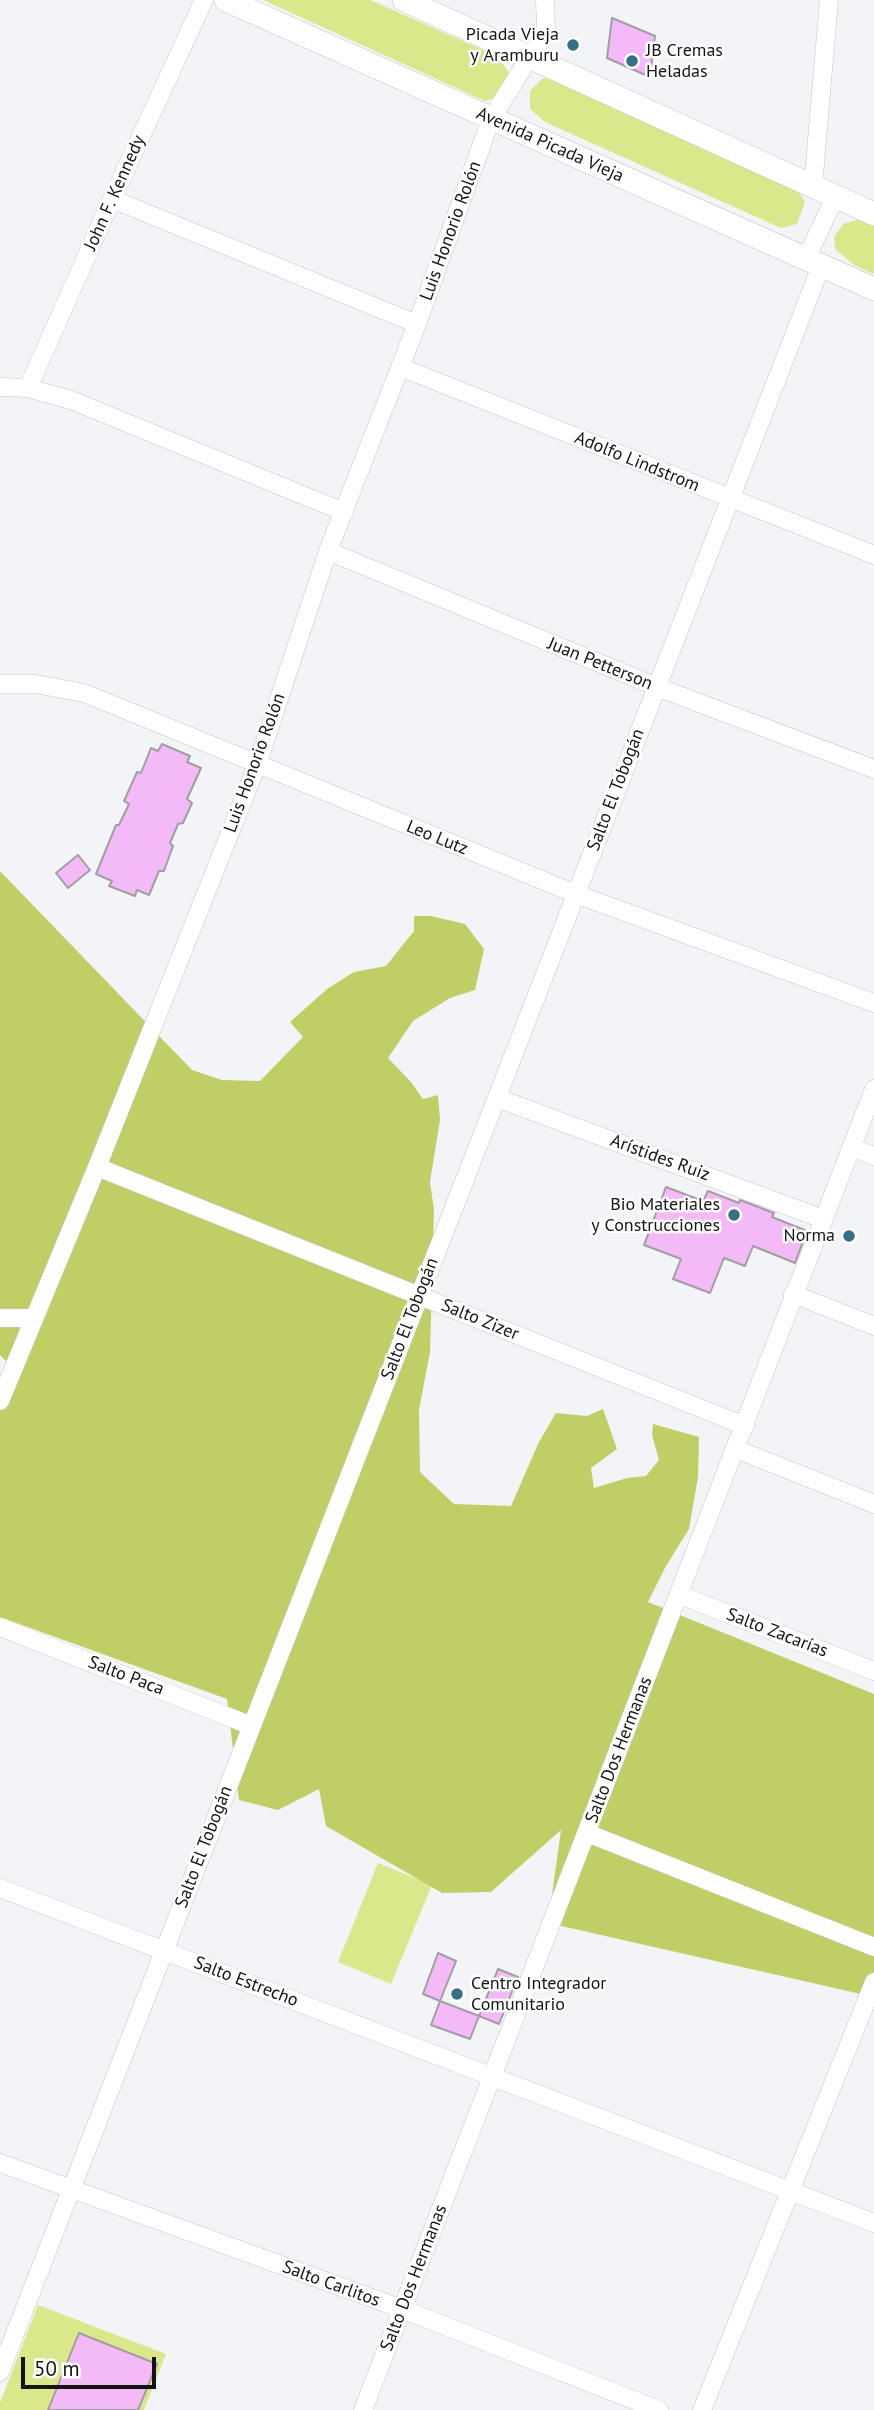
<!DOCTYPE html>
<meta charset="utf-8">
<style>
body{margin:0}
#map{position:relative;width:874px;height:2410px;overflow:hidden;background:#f3f4f7;font-family:"PT Sans",sans-serif}
canvas{display:block}
.scale{position:absolute;left:21px;top:2357px;width:135px;height:32px;box-sizing:border-box;border:4px solid #141415;border-top:0;padding-left:9px;font-size:21px;line-height:24px;white-space:nowrap;color:#141415;-webkit-text-stroke:5px #fff;paint-order:stroke}
</style>
<div id="map">
<canvas width="874" height="2410"></canvas>
<div class="scale">50 m</div>
</div>
<script>
const g = document.querySelector('canvas').getContext('2d');
g.lineJoin = 'round';
function fillPath(path, color) { g.fillStyle = color; g.fill(path, 'evenodd'); }
function stroke(path, color, width, dash) { g.strokeStyle = color; g.lineWidth = width; g.lineCap = dash ? 'butt' : 'round'; g.setLineDash(dash || []); g.stroke(path); }
function write(font, color, halo, rows, align = 'center') {
  g.font = font + ' "PT Sans",sans-serif'; g.lineWidth = 5; g.setLineDash([]); g.textBaseline = 'middle'; g.strokeStyle = halo; g.fillStyle = color; for (const [text, x, y, turn = 0] of rows) {
    g.save(); g.translate(x, y); g.rotate((+turn || 0) * Math.PI / 180); g.textAlign = isNaN(turn) ? turn : align; if (halo) g.strokeText(text, 0, 0); g.fillText(text, 0, 0); g.restore();
  }
}
const green = new Path2D(`
 M263,0H370L499,57L509,74L501,96L485,101Z
 M543,78L561,81L794,185L805,202L797,224L781,228L545,122L530,109V91Z
 M857,220L874,224V274L854,265L835,249L834,237L843,224Z
 M378,1863L432,1885L391,1984L338,1962Z
 M38,2305L166,2354L144,2410H0V2403Z`);
const forest = new Path2D(`
 M0,871L192,1070L222,1080L260,1081L303,1037L290,1022L327,989L354,972L386,966L414,931V916H431L465,924L484,949L475,990L450,998L413,1021L388,1058L411,1082L423,1099L438,1095L440,1120L430,1182L434,1210L430,1352L419,1410L420,1472L454,1504L511,1506L539,1442L556,1413L587,1416L603,1409L617,1449L591,1468L594,1488L627,1478L646,1476L659,1460L652,1435L653,1424L699,1437L698,1477L689,1529L666,1566L648,1602L874,1694V1997L548,1923L561,1830L491,1892L442,1893L326,1826L319,1789L278,1810L239,1800L227,1699L0,1617V1386L8,1363L0,1355Z`);
const building = new Path2D(`
 M612,18L655,36L650,77L607,58Z
 M162,744L190,756L187,762L201,768L187,799L192,803L183,823L178,824L170,843L173,846L164,871H159L149,895L137,890L135,896L109,886L112,881L96,874L116,825H119L129,804L124,801L137,772L141,773L151,748L158,751Z
 M78,855L90,870L68,888L56,873Z
 M666,1187L703,1201L708,1191L739,1203L740,1200L774,1213L772,1217L807,1231L795,1263L753,1246L745,1266L724,1258L710,1293L673,1279L681,1259L644,1245Z
 M438,1953L456,1961L440,2001L423,1994Z
 M498,1969L518,1977L499,2024L479,2016Z
 M440,2001L479,2016L470,2039L431,2025Z
 M79,2333L157,2364L138,2410H48Z`);
const minor = new Path2D(`
 M813,187L829,0
 M112,199L417,324
 M806,259L835,197
 M400,367L874,555
 M0,387L28,388L71,400L344,512
 M28,388L112,199L204,0
 M328,551L657,687L874,769
 M0,684H36L84,693L576,894L874,1003
 M497,1098L823,1219
 M851,1147L874,1156
 M97,1167L745,1426
 M793,1294L874,1326
 M0,1318H34
 M0,1401L97,1167L257,765L328,551L417,324L491,119L546,31L545,0
 M736,1449L874,1504
 M680,1595L874,1671
 M0,1627L252,1726
 M587,1833L874,1947
 M0,1888L874,2223
 M0,2163L402,2309L659,2410
 M0,2372L821,266
 M363,2410L874,1089
 M702,2410L874,1982`);
const tertiary = new Path2D(`
 M226,0L874,289
 M404,0L874,214`);
const markers = [
 [573,45,7,"#357088"],
 [632,61,7,"#357088"],
 [734,1215,7,"#357088"],
 [849,1236,7,"#357088"],
 [457,1994,7,"#357088"]
];
const poiNames = [
 ["Picada Vieja",559,35],
 ["y Aramburu",559,56],
 ["JB Cremas",646,51,"left"],
 ["Heladas",646,72,"left"],
 ["Bio Materiales",720,1205],
 ["y Construcciones",720,1226],
 ["Norma",835,1236],
 ["Centro Integrador",471,1984,"left"],
 ["Comunitario",471,2005,"left"]
];
const streetNames = [
 ["Avenida Picada Vieja",550,145,24],
 ["John F. Kennedy",115,193,-66],
 ["Luis Honorio Rolón",451,231,-70],
 ["Adolfo Lindstrom",637,462,22],
 ["Juan Petterson",600,664,22],
 ["Luis Honorio Rolón",255,763,-70],
 ["Salto El Tobogán",616,790,-69],
 ["Leo Lutz",437,838,22],
 ["Arístides Ruiz",660,1158,20],
 ["Salto El Tobogán",410,1319,-69],
 ["Salto Zizer",480,1320,22],
 ["Salto Zacarías",777,1633,21],
 ["Salto Paca",126,1676,21],
 ["Salto Dos Hermanas",619,1750,-69],
 ["Salto El Tobogán",204,1847,-69],
 ["Salto Estrecho",246,1982,21],
 ["Salto Dos Hermanas",414,2278,-69],
 ["Salto Carlitos",331,2284,20]
];
fillPath(green, '#dae78b');
fillPath(forest, '#c1ce66');
fillPath(building, '#f3baf7');
stroke(building, '#a09ea0', 2);
stroke(minor, '#c4c5c7', 19);
stroke(tertiary, '#c4c5c7', 24);
stroke(minor, '#fff', 18);
stroke(tertiary, '#fff', 23);
for (const [x, y, r, color] of markers) { const dot = new Path2D(); dot.arc(x, y, r, 0, 2 * Math.PI); g.fillStyle = color; g.fill(dot); stroke(dot, '#fff', 2.5); }
write('18px', '#141415', '#fff', poiNames, 'right');
write('18px', '#141415', '#fff', streetNames);
</script>
